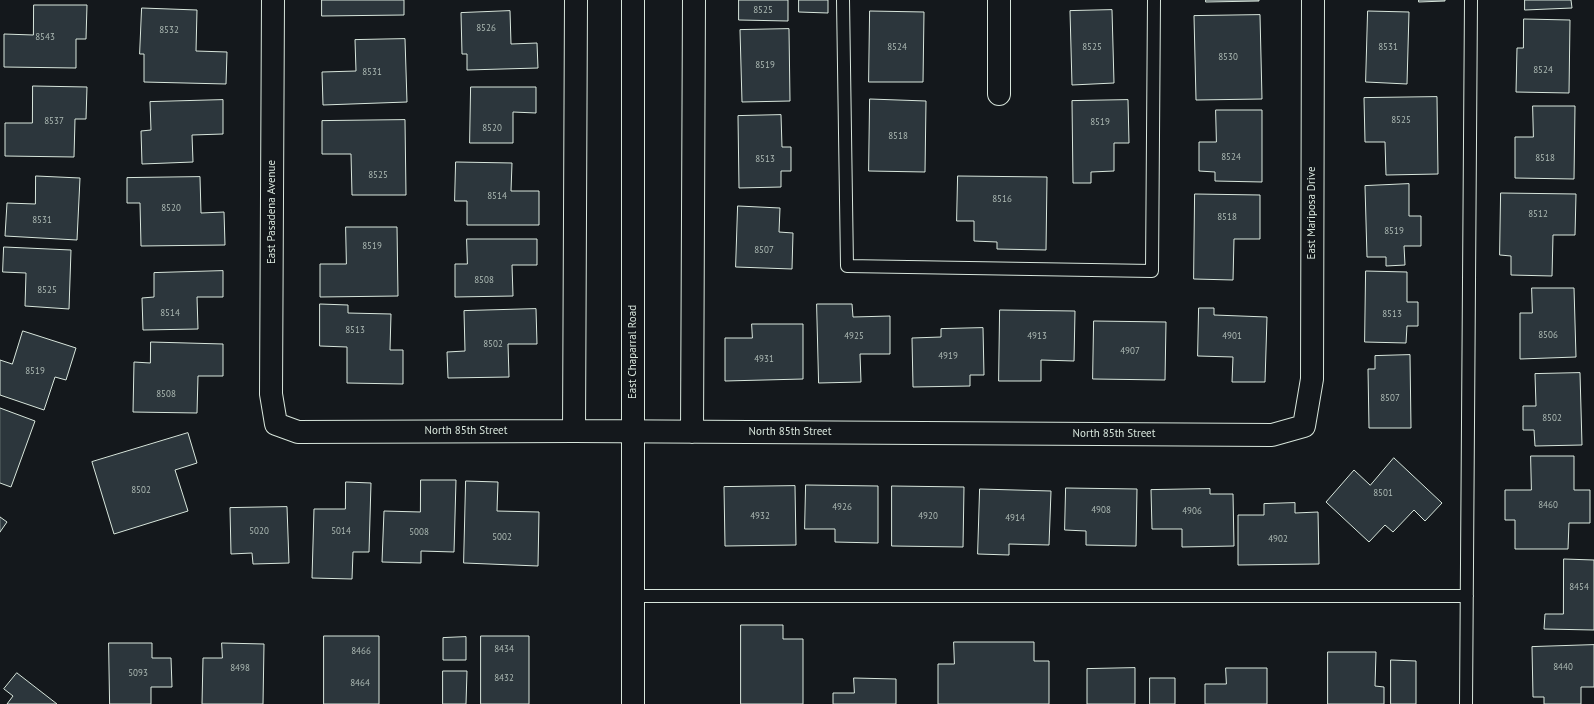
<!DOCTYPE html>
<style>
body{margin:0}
canvas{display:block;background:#14181c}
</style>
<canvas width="1594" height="704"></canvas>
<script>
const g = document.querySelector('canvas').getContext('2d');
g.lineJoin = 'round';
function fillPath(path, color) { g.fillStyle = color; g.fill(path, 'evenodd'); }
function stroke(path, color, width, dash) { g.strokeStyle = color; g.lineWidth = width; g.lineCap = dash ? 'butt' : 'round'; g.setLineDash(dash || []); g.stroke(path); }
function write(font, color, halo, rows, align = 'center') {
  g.font = font + ' "PT Sans",sans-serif'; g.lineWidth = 3; g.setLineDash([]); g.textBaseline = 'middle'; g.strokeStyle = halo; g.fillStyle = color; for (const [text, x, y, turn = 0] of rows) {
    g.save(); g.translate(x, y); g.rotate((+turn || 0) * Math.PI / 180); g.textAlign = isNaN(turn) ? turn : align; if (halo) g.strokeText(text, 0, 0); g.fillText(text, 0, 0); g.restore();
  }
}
const building = new Path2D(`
 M322,0H404V15L322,16Z
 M739,0H788V21L739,20Z
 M799,0H828V13L799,12Z
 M1206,0H1259V1L1206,2Z
 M1419,0H1445V1L1419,2Z
 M1525,0H1571L1572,8L1525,10Z
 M34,5H87L86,39H76V68L4,67V34L33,35Z
 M142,8L197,10L196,51L227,52L226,84L144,82V54H140Z
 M1112,10L1114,83L1072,85L1070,11Z
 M510,11L511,44L537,43L538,68L467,70V54H462L461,13Z
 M870,11L924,12L923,82H869Z
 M1368,11L1409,12L1407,84L1366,82Z
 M1260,15L1262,99L1196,100L1194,16Z
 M1524,19L1570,20L1569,93L1516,92L1517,48H1523Z
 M789,29L790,101L742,102L740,30Z
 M405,39L407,102L323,105L322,72L356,71L355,40Z
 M33,86L87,87L86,119H75L74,157L5,156V123H32Z
 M471,87H536V113L513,112V143H470Z
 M1437,97L1438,174L1386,175L1385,142H1365L1364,98Z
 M870,99L926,101L925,172L869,171Z
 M223,100V134L192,135L193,162L142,164L141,131L151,130L150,102Z
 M1128,100L1129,143H1114V171L1091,172V183H1073L1072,101Z
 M1533,106H1575L1574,179L1515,178V137H1533Z
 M1216,110H1262V182L1215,181V172L1199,171V142H1216Z
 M781,115L782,147H791V171H781V187L739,188L738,116Z
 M405,120L406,195H352L351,154H322V121Z
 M456,162L512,163L511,191H539V225H467V201H455Z
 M36,176L80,178L77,240L5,236L7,203L35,204Z
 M958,176L1047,177L1046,250L997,249V242L974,241V221H957Z
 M200,177L201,213L224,212L225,245L141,246L140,203H127V178Z
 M1409,184V216H1421V246H1404L1405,265L1386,266V257H1367L1365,186Z
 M1501,193L1576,194L1575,235H1553L1552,276L1511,275V256L1500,255Z
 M1195,194L1260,195V239H1234L1233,280L1194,279Z
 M738,206L780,208L779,232L793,233L792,269L736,267Z
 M346,227H397L398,296L320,297V264H346Z
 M467,239H537V265H512L513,296L455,297V264H467Z
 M4,247L71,250L69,309L25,306L26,273L3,272Z
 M223,271V297H197L198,329L143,330L142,298L154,297V273Z
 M1366,271L1407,272V302H1418V326H1407L1406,343L1365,342Z
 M1532,288H1574L1576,357L1520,359V313H1532Z
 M320,304L348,305V313L391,314L390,350H403V384L347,383V347L320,346Z
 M817,304H852L853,317L890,316V354H860L861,382L819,383Z
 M1199,308H1214V315L1267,317L1265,382H1232L1233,357L1198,356Z
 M536,309L537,344H508L509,377L448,378L447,352L465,351L464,311Z
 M1000,310L1075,311L1074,361L1041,360V381H999Z
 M1094,321L1166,322L1165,380L1093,379Z
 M752,324H803V379L725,381V338H752Z
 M983,328L984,375H970V386L913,387L912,338L941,337V329Z
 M23,331L76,348L66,380L55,377L44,410L0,395V360L12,364Z
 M151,342L223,344V376H198L197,413L133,412L134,362L150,363Z
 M1410,355L1411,428H1369L1368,369H1375V356Z
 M1580,373L1582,445L1535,446L1534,430H1523V406H1536L1535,374Z
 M0,408L35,421L11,487L0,483Z
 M188,433L197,463L175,470L188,511L114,534L92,462Z
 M1531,456H1574V490H1590V523H1569L1568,549H1515V520H1505V490H1531Z
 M1394,458L1442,503L1425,521L1414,510L1393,532L1385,525L1369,542L1326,502L1354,470L1370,485Z
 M421,480H456L454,552L421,551V563L382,562L384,511L420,512Z
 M466,481L498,482L497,511L539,512L538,566L464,563Z
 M346,482L371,483L369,552H353L352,579L312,578L314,509H345Z
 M806,485L878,486V543L835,542V529H805Z
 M795,486L796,545L725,546L724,487Z
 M892,486L964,487L963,547L892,546Z
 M1066,488L1137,489L1136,546L1086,545V531L1065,530Z
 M980,489L1051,491L1049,545L1009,544V555L978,554Z
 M1210,489V494H1233L1234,546L1182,547V529H1152L1151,490Z
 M1295,503V513L1318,512L1319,564L1238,565V515H1264V504Z
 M287,507L289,563L253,564L252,553L231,554L230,508Z
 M0,517L7,522L0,532Z
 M1564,559L1594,560V630L1544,629L1545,614H1563Z
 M741,625H783V639H803V704H741Z
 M324,636H379V704H324Z
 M481,636H529V704H481Z
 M466,637V660H443V638Z
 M954,642H1034V661H1049V704H938V664H954Z
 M109,643H152V658H171L172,687H151V704H110Z
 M222,643L264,644L263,704H202L203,658H222Z
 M1594,645V687H1581V704H1544V697H1533L1532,647Z
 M1328,652H1376L1375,686L1384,687V704H1328Z
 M1391,660L1416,661V704H1391Z
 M1135,668V704H1087V669Z
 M1226,668H1267V704H1205V684H1226Z
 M443,671H467L466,704H443Z
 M17,673L57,704H7L13,696L4,689Z
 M854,678L896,679V704H833V693H854Z
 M1150,678H1175V704H1150Z`);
const lane = new Path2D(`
 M843,0L847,266L1152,271L1154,0
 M632,596H1467
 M1466,704L1471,0`);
const street = new Path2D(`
 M273,0L271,394L276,424L298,432L574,431L1272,435L1304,426L1312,379L1313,0
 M999,94V0
 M574,431L576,0
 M692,432L694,0`);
const secondary = new Path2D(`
 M633,704V0`);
const numberNames = [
 ["8525",763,10],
 ["8526",486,28],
 ["8532",169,30],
 ["8543",45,37],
 ["8524",897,47],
 ["8525",1092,47],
 ["8531",1388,47],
 ["8530",1228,57],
 ["8519",765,65],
 ["8524",1543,70],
 ["8531",372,72],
 ["8525",1401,120],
 ["8537",54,121],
 ["8519",1100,122],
 ["8520",492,128],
 ["8518",898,136],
 ["8524",1231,157],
 ["8518",1545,158],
 ["8513",765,159],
 ["8525",378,175],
 ["8514",497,196],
 ["8516",1002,199],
 ["8520",171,208],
 ["8512",1538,214],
 ["8518",1227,217],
 ["8531",42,220],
 ["8519",1394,231],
 ["8519",372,246],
 ["8507",764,250],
 ["8508",484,280],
 ["8525",47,290],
 ["8514",170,313],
 ["8513",1392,314],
 ["8513",355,330],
 ["8506",1548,335],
 ["4925",854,336],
 ["4913",1037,336],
 ["4901",1232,336],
 ["8502",493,344],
 ["4907",1130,351],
 ["4919",948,356],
 ["4931",764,359],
 ["8519",35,371],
 ["8508",166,394],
 ["8507",1390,398],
 ["8502",1552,418],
 ["8502",141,490],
 ["8501",1383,493],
 ["8460",1548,505],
 ["4926",842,507],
 ["4908",1101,510],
 ["4906",1192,511],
 ["4932",760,516],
 ["4920",928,516],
 ["4914",1015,518],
 ["5020",259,531],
 ["5014",341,531],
 ["5008",419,532],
 ["5002",502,537],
 ["4902",1278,539],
 ["8454",1579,587],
 ["8434",504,649],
 ["8466",361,651],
 ["8440",1563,667],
 ["8498",240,668],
 ["5093",138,673],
 ["8432",504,678],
 ["8464",360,683]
];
const streetNames = [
 ["East Pasadena Avenue",272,212,-90],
 ["East Mariposa Drive",1312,213,-90],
 ["East Chaparral Road",633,352,-90],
 ["North 85th Street",466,431],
 ["North 85th Street",790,432],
 ["North 85th Street",1114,434]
];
fillPath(building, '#2c363c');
stroke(building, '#d8e6dc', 1);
stroke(lane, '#d8e6dc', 14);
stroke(street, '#d8e6dc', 24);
stroke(secondary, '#d8e6dc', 24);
stroke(lane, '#14181c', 12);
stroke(street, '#14181c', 22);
stroke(secondary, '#14181c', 22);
write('9px', '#adbab4', null, numberNames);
write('11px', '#d8e6dc', '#14181c', streetNames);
</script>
